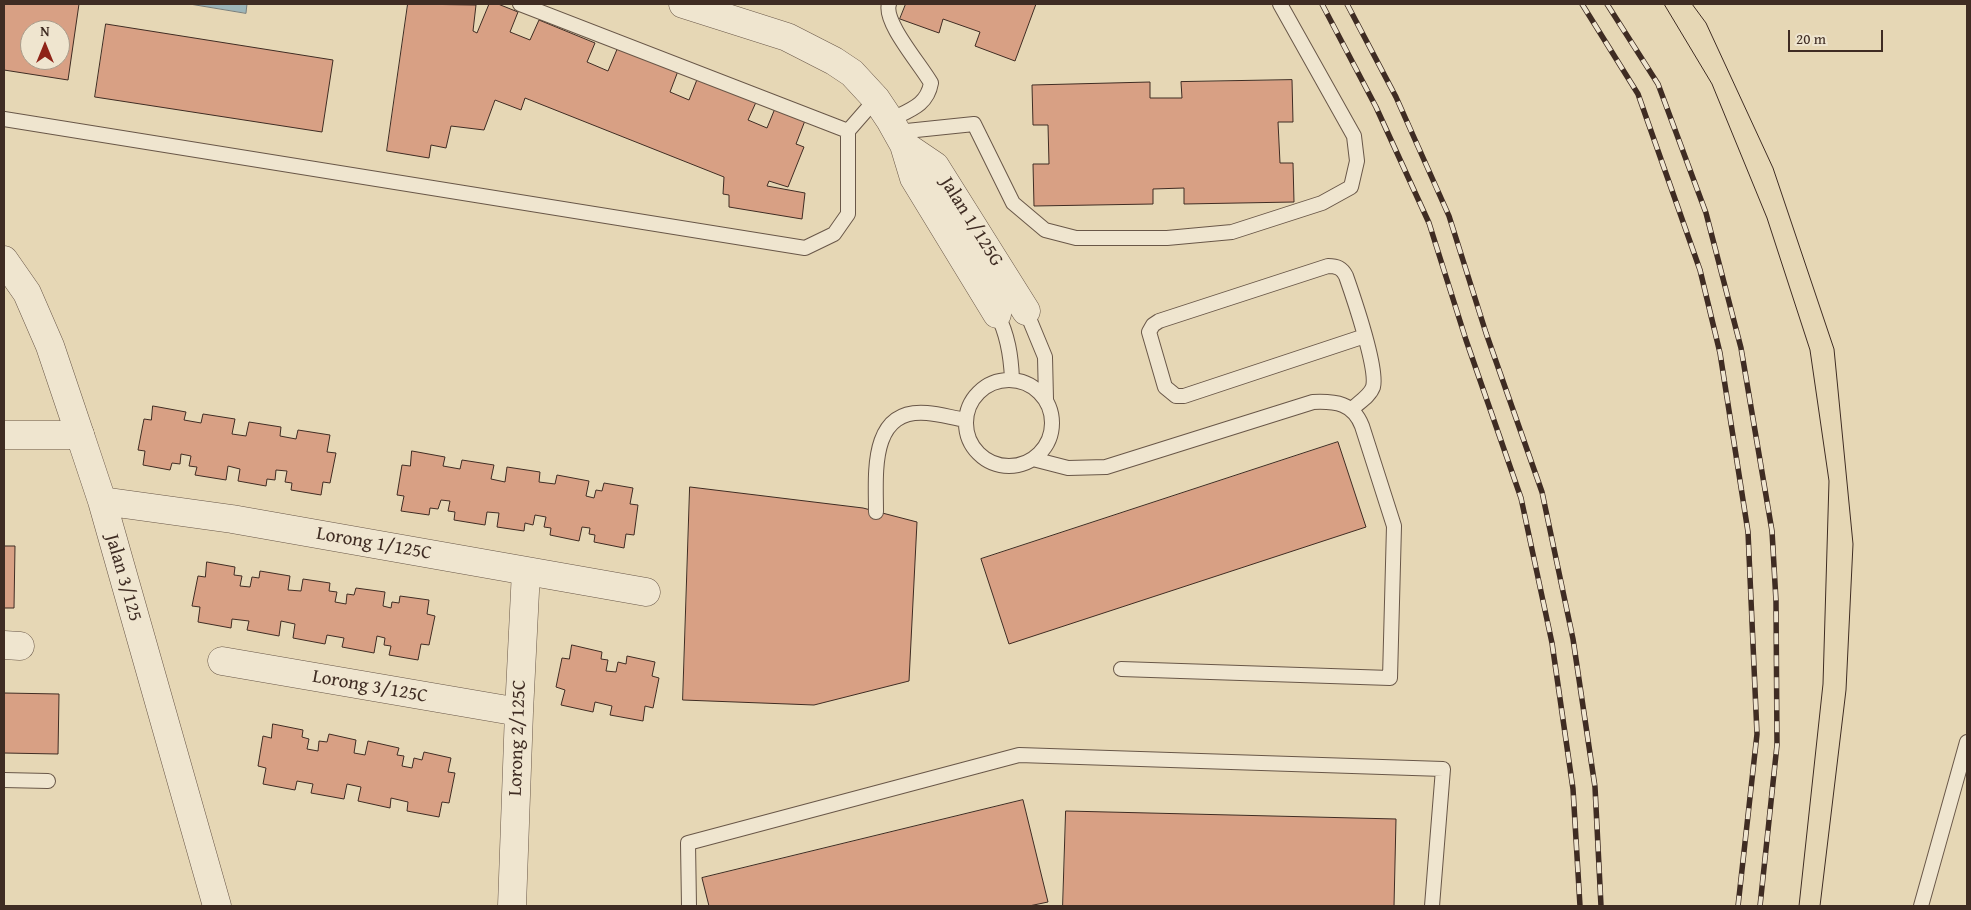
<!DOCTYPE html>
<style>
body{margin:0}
#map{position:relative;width:1971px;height:910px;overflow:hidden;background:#e6d7b5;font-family:"Gentium Book Plus",serif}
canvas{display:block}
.frame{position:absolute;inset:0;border:5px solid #3f2c23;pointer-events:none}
.north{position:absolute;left:20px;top:20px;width:50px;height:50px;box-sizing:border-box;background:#efe5cf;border:1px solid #a99b8a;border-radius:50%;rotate:0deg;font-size:14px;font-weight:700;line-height:20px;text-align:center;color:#3f2c23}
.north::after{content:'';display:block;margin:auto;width:18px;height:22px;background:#8f2418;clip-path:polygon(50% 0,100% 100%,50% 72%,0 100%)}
.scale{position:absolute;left:1788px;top:30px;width:95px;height:22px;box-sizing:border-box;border:2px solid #3f2c23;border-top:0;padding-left:6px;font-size:15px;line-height:18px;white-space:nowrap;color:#3f2c23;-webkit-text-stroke:4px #efe5cf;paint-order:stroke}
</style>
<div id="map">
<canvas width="1971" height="910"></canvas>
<div class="frame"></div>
<div class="north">N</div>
<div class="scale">20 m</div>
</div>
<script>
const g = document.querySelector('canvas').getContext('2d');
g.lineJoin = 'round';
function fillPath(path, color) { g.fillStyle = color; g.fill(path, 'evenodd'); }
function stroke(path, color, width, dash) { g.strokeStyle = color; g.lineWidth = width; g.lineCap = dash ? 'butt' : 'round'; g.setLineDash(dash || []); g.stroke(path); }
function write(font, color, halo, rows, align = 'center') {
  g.font = font + ' "Gentium Book Plus",serif'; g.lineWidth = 5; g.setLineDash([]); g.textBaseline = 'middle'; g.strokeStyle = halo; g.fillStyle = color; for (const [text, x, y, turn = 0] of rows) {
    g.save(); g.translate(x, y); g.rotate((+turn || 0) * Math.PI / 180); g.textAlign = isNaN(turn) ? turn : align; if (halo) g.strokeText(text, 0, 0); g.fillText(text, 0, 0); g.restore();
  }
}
const water = new Path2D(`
 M190,4H247L246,13Z`);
const building = new Path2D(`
 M4,4H79L68,80L4,70ZM30,30H60V60H30Z
 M408,4L476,5L473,31L477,33L489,4H498L518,12L510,32L530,40L539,20L595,43L587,62L608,71L618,47L678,71L670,92L689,100L698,77L757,100L748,120L767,128L776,106L806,118L796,144L804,147L788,187L769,181L767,186L805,193L802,219L729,207V195L723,194L724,177L525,98L521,110L495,100L484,130L451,126L446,148L431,145L429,158L387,151Z
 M906,4H1036L1015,61L975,46L980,32L943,19L939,33L900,19Z
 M106,24L333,60L322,132L95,97Z
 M1292,80L1293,122H1278L1280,163H1293L1294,202L1184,204V188L1153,189V204L1034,206L1033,164H1049L1048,125H1033L1032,85L1150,82V98H1182L1181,82Z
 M153,406L186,412L184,420L201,423L203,414L235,419L232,434L246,436L249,422L281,427L280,436L296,439L298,430L330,435L327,452L336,453L330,483L323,482L321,495L291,490L292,483L285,482L287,471L276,470L275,480L267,479L266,486L238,481L240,469L228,466L226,480L195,475L197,467L189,466L191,456L181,454L180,464L172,463L170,470L143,465L145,451L138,450L144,419L151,420Z
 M1338,442L1366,527L1009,644L981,559Z
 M412,451L445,457L443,466L460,469L462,460L494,465L491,479L505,482L507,467L540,472L539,482L555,484L557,475L589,481L586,496L594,498L596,490L602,491L604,483L633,488L630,504L638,505L634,535L626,534L624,548L594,542L595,535L589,534L590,528L582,527L579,541L550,535L551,528L544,527L546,517L535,515L533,525L525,523L524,531L497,527L499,513L487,512L485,525L454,520L455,512L448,511L450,501L441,500L438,509L430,508L429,515L401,511L404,496L397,495L402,465L410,466Z
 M690,487L863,508L917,522L909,681L814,705L683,700Z
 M4,546H15L14,608H4Z
 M207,562L235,567L234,575L242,576L240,586L250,587L252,577L259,578L260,571L290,576L288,590L301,591L303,579L330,583L329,591L337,592L335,602L346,604L347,594L354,595L356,588L385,592L383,606L391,608L392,602L399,603L400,596L429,600L427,614L435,616L429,645L421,644L418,660L389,655L391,646L384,645L385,638L377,636L374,653L342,647L344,638L327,635L325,644L293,638L295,624L281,621L279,636L247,630L249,621L232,619L231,628L198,622L200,607L192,606L198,576L205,577Z
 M572,645L602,652L601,659L608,660L606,671L616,672L618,662L626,664L627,656L655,662L652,676L659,678L653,708L645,706L643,721L610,715L612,706L595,702L593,712L561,705L565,690L556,687L562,658L569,659Z
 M4,693L59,694L58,754L4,753Z
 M273,724L303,730L302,737L309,739L307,749L318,751L319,741L327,742L329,734L356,740L354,753L365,755L368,741L399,748L397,755L404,756L402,766L412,768L414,758L422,760L424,752L451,758L448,772L455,773L449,803L442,802L439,817L407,811L408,802L391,798L390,808L358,801L361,787L347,784L344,799L311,793L313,784L297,781L295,790L263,784L266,768L258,766L263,736L271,738Z
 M1023,800L1048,902L1029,906H709L702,878Z
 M1066,811L1396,819L1394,906H1063Z`);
const service = new Path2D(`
 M520,4L848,131
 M889,4C883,22 921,65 931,83C927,106 909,110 890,120
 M4,119L805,248L834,234L848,214V131L876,99
 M897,132L974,124L1013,203L1045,230L1076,238H1167L1232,232L1322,203L1351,187L1357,161L1354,136L1280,4
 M1026,311L1045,357L1046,399
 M997,314C1008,335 1011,356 1012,379
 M966 423a43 43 0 1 1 86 0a43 43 0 1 1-86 0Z
 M1352,409C1358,403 1370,396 1373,387C1378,369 1353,296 1346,276C1342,268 1337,266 1328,266L1159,321L1153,325L1149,332L1165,387L1176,396H1184L1365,336
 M1033,459L1068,468L1106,467L1313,402C1336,401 1353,403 1362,426L1394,526L1390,678L1121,669
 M876,512C876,474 869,408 927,413C940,414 953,418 966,420
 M4,780L48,781
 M689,906L688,843L1019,755L1443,769L1432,906
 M1921,906L1967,742`);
const minor = new Path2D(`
 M683,4L787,37L834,61L852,73L876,99L890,120L904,145L914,178L997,314
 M904,145L935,166L1026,311
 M80,435L102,501L217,906
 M102,501L232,519L646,592
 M4,645L20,646
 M222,661L519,712
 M512,906L519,712L526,571`);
const tertiary = new Path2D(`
 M4,260L27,293L50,346L80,435H4`);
const tram = new Path2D(`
 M1664,4L1712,84L1767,218L1810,350L1829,481L1823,684L1799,906
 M1692,4L1706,23L1773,168L1834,349L1853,544L1846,690L1820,906`);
const rail = new Path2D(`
 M1322,4L1376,107L1429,223L1466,340L1521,498L1552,643L1573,789L1580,906
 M1347,4L1396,97L1449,216L1486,333L1542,492L1573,639L1595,787L1601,906
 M1582,4L1638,94L1700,270L1720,353L1748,532L1757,734L1738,906
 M1607,4L1658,84L1706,213L1741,348L1772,531L1776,601L1777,745L1760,906`);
const streetNames = [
 ["Jalan 1/125G",971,222,58],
 ["Lorong 1/125C",374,544,10],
 ["Jalan 3/125",123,578,74],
 ["Lorong 3/125C",370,687,10],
 ["Lorong 2/125C",518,738,-88]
];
fillPath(water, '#9db6ba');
stroke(water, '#777f7e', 1);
fillPath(building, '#d8a084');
stroke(building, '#3f2c23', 1);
stroke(service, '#695748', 16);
stroke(minor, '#695748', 29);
stroke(tertiary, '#695748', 29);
stroke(service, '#efe5cf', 14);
stroke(minor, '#efe5cf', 28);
stroke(tertiary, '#efe5cf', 28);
stroke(tram, '#3f2c23', 1);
stroke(rail, '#3f2c23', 5.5);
stroke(rail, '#efe5cf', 4, [11]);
write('19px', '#3f2c23', '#efe5cf', streetNames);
</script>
